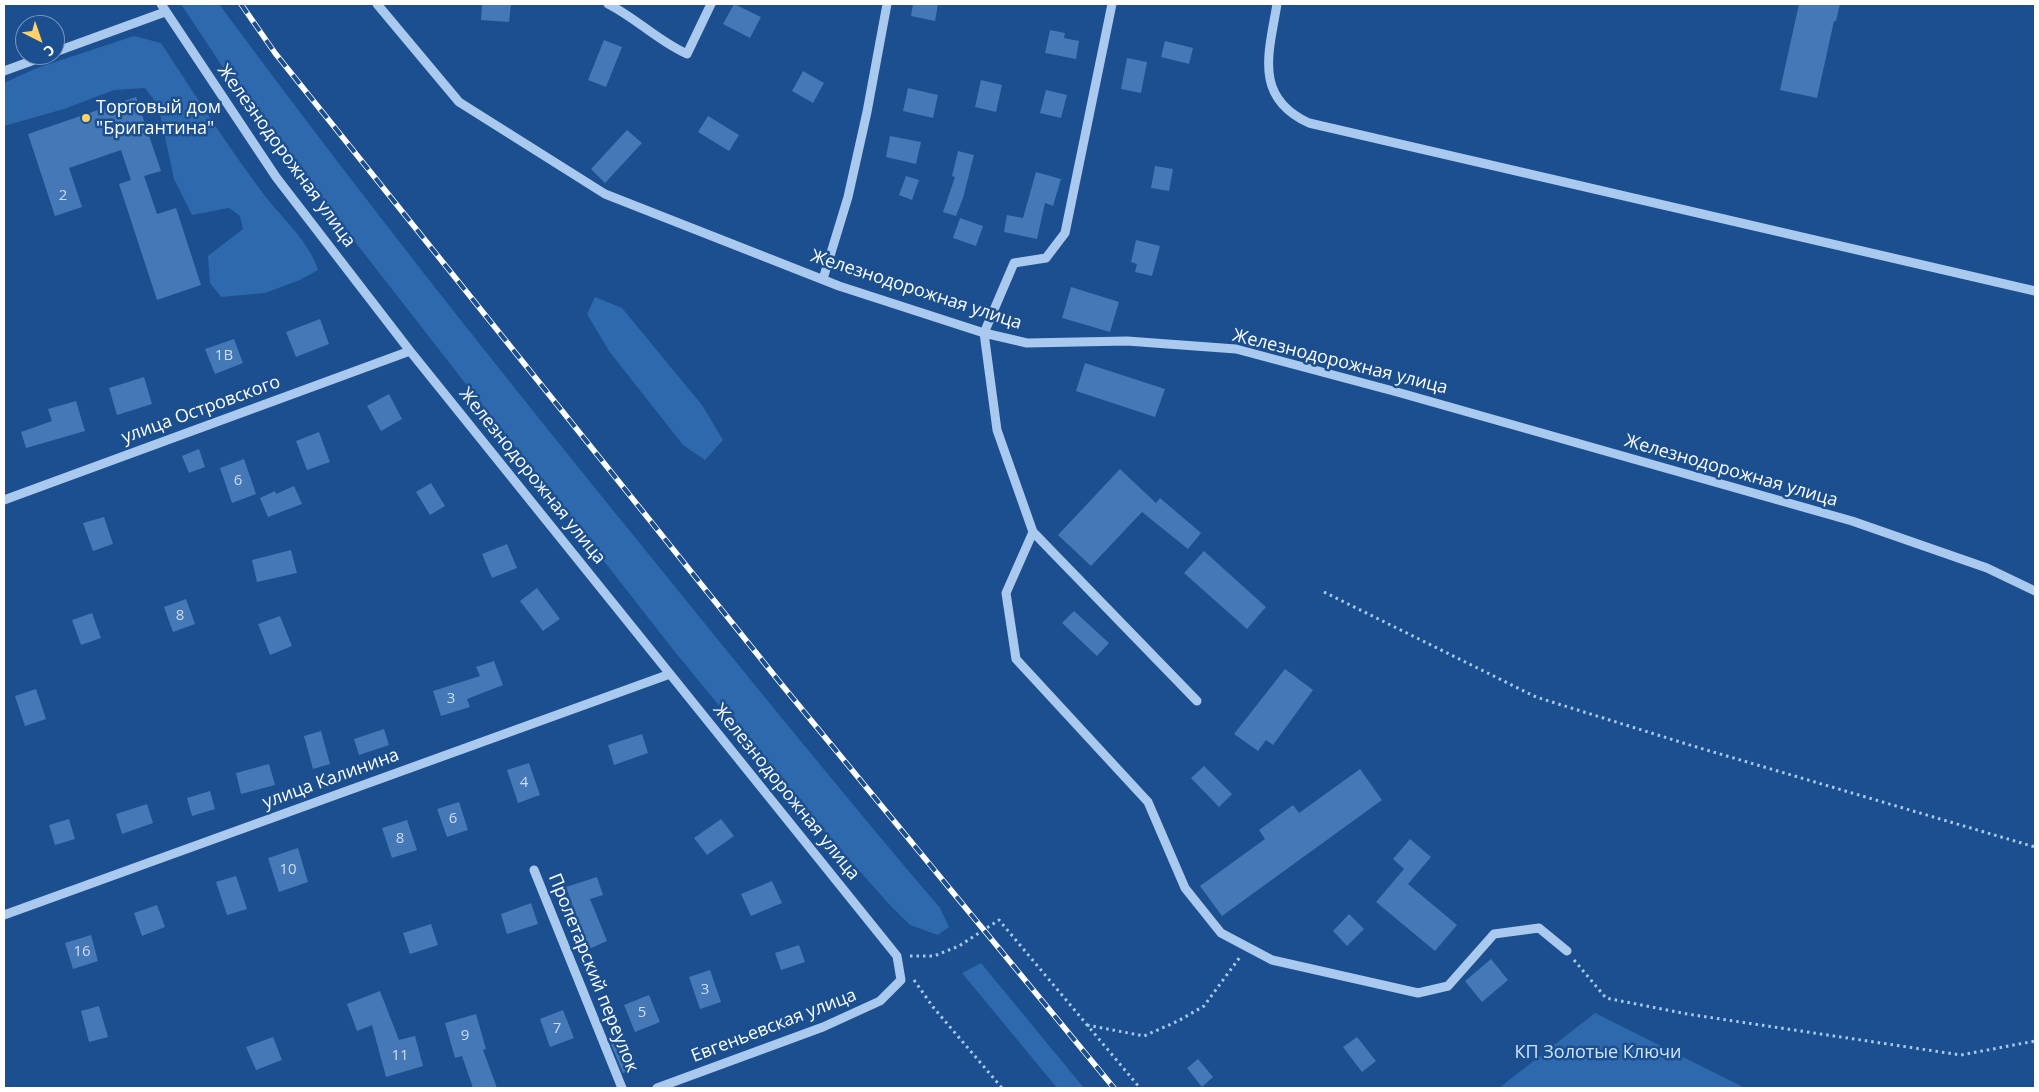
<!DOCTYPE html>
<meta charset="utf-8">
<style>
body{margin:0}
#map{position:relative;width:2039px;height:1092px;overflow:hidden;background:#1b4f8f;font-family:"Open Sans",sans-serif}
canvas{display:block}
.frame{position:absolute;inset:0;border:5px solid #fff;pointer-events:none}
.north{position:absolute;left:15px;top:15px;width:50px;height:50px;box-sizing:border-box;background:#1b4f8f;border:1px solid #7695bc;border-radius:50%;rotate:139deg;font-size:14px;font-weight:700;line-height:20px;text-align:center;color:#fff}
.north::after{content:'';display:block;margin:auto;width:18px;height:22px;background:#ffd166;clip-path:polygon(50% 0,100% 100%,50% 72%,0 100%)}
</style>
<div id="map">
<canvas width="2039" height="1092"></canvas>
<div class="frame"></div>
<div class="north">С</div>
</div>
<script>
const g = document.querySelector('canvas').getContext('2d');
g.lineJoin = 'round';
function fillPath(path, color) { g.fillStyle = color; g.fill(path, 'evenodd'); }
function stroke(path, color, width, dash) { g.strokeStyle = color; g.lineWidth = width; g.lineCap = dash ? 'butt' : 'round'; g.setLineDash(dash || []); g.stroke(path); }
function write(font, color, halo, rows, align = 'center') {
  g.font = font + ' "Open Sans",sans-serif'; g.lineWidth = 5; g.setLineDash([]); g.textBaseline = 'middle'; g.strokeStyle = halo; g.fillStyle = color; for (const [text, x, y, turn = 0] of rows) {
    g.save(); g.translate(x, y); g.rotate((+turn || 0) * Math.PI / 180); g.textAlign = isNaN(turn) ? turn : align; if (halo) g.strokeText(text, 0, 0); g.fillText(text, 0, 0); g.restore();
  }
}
const green = new Path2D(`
 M181,4H219C359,194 506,379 655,562C749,678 843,794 940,908L949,927L938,935L910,925L888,903L794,797L671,647L338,220L222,66Z
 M134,36L161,43C194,93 226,144 262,192C281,218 308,239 318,270L300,280L265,293L221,297L210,283L208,256L243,229L240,216L229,208L192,215L174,179L158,105L145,88L114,90L64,109L4,126V85L6,82L37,68Z
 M595,297L622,308L702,405L723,440L705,460L683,445L609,351L587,314Z
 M981,963L1084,1088H1057L962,973Z
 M1595,1013L1745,1088H1499Z`);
const building = new Path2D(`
 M482,4H511L509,22L481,20Z
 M734,4L761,17L750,38L723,24Z
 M913,4H938L935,21L911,16Z
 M1799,4H1840L1836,21H1834L1817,98L1780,90Z
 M1050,30L1065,33L1064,38L1079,41L1076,59L1045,53Z
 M604,40L622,47L606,87L588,80Z
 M1165,41L1193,48L1189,64L1161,57Z
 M1127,58L1147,62L1141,93L1121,89Z
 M803,71L824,83L813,103L792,91Z
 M981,80L1002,85L996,112L975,107Z
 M908,88L938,95L933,118L903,111Z
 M1046,90L1067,95L1061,118L1040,113Z
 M136,97L161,171L144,176L157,214L176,208L201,285L157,300L119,184L131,180L121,150L69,168L82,207L55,216L28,134Z
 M708,116L739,135L729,151L698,132Z
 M627,130L642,143L605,183L591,169Z
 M890,136L921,142L916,164L886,157Z
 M958,151L974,155L963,198L956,216L943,212L955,177L952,176Z
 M1155,166L1173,169L1169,191L1151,188Z
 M1036,172L1061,179L1053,206L1045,203L1037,239L1004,232L1007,215L1023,218Z
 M906,176L919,180L912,200L899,195Z
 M960,218L983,226L976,246L953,238Z
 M1136,240L1160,246L1152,276L1135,272L1137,264L1131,262Z
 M1071,287L1119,302L1110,332L1062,318Z
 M320,319L329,344L296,357L286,332Z
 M234,339L243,363L215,374L205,349Z
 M1085,363L1165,389L1155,417L1076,391Z
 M144,377L152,404L117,415L109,388Z
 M389,394L402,419L381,431L367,406Z
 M76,401L85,431L26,448L21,432L52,421L48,409Z
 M319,432L330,462L307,470L296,441Z
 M199,449L205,467L189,473L182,456Z
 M244,459L256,494L232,503L220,468Z
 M1120,469L1156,503L1160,498L1201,533L1188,549L1142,512L1091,566L1058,535Z
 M431,483L445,506L430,515L416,492Z
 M294,486L302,504L268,517L260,498L275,491L276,494Z
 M104,517L113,544L93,551L83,523Z
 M507,544L517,568L492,578L482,554Z
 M291,550L297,573L257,582L252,560Z
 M1204,551L1266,607L1247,629L1184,573Z
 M537,588L560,619L543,631L520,601Z
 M186,599L195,624L173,632L164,607Z
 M1074,611L1109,643L1097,656L1062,623Z
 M92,613L101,638L81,645L72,620Z
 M280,616L292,646L270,655L258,624Z
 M494,661L503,685L467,699L470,707L441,716L433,691L480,676L476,667Z
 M1285,669L1313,690L1273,745L1266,740L1258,751L1234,734Z
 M36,689L46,719L25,726L15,696Z
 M384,729L389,745L359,755L354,739Z
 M321,731L330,764L313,769L304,736Z
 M642,734L648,753L614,765L608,745Z
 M529,763L540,795L518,803L507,770Z
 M269,764L275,785L241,794L236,773Z
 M1204,766L1232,794L1219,807L1191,778Z
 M1360,769L1382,800L1222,916L1200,886L1265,839L1259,830L1293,805L1299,813Z
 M210,791L215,809L192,816L187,798Z
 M459,802L468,830L447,837L437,809Z
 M147,804L153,823L122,834L116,814Z
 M69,819L75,839L55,845L49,825Z
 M721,819L734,836L707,855L694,838Z
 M407,820L417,850L392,858L382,828Z
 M1410,839L1431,857L1408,884L1457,925L1435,951L1376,902L1404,869L1393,859Z
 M298,848L308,882L279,892L268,858Z
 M236,876L247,909L227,915L216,882Z
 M597,877L603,895L590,899L607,941L582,952L573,929L580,926L566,887Z
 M772,881L782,903L751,916L741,894Z
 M531,903L538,924L507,934L501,914Z
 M157,905L165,927L142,936L134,913Z
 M1349,914L1364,929L1347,946L1333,931Z
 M431,924L438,945L410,954L403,933Z
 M91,935L98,961L73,969L65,943Z
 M799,945L805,962L781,970L775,953Z
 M1491,959L1508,980L1482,1002L1465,981Z
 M710,970L721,1002L700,1009L689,977Z
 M380,991L399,1040L415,1036L423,1066L386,1077L372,1025L357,1031L347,1004Z
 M649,995L660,1022L635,1032L624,1005Z
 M99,1006L108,1037L89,1042L81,1011Z
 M563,1010L574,1038L550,1047L540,1019Z
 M476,1014L486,1049L483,1050L497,1088H473L462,1056L455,1058L445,1023Z
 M273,1037L282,1060L256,1070L246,1047Z
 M1357,1037L1376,1061L1362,1072L1343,1047Z
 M624,1039L635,1069L623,1073L611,1044Z
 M1198,1059L1213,1077L1202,1087L1187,1068Z`);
const path = new Path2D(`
 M1324,592L1536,697L1693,746L2035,847
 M910,956H934L959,946L999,920L1140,1088
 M1574,960L1606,998L1687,1014L1961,1055L2035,1041
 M914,980L933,1007L1002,1088
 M1087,1025L1144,1036L1178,1021L1204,1006L1240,957`);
const minor = new Path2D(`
 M161,4L276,177L410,351L897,956L901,980L880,1001L823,1027L657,1088
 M377,4L459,102L605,194L839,286L984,333L1027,343L1127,341L1236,349L1397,392L1852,521L1987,568L2035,591
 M608,4C636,18 658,41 687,54L711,4
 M1112,4L1065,233L1046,258L1014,263L984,333L997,430L1033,532L1197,701
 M1277,4C1269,53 1253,97 1309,123L2035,291
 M55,52L165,12
 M4,71L48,55
 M823,279L848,197L867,112L887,4
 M4,500L410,351
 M1033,532L1006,593L1016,659L1148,802L1185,888L1221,933L1272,960L1418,993L1448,986L1494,934L1539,928L1567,951
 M534,870L622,1088
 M4,915L670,674`);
const rail = new Path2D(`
 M241,4L275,53L782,685L1114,1088`);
const markers = [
 [86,118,5,"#ffd166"]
];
const numberNames = [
 ["2",63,196],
 ["1В",224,356],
 ["6",238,481],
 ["8",180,616],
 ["3",451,699],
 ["4",524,783],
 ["6",453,819],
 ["8",400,839],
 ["10",288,870],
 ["16",82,952],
 ["3",705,990],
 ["5",642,1013],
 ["7",557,1029],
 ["9",465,1036],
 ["11",400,1056]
];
const poiNames = [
 ["Торговый дом",96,108],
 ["\"Бригантина\"",96,129]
];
const streetNames = [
 ["Железнодорожная улица",286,156,54],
 ["Железнодорожная улица",916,290,18],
 ["Железнодорожная улица",1340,362,14],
 ["улица Островского",201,410,-20],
 ["Железнодорожная улица",1731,471,16],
 ["Железнодорожная улица",532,476,51],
 ["улица Калинина",331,779,-20],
 ["Железнодорожная улица",786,792,51],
 ["Пролетарский переулок",593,973,68],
 ["Евгеньевская улица",774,1026,-21]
];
const parkNames = [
 ["КП Золотые Ключи",1598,1053]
];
fillPath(green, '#2e69ad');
fillPath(building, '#4478b7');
stroke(path, '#a9c9ee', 3, [2.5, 4]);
stroke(minor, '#a9c9ee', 9);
stroke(rail, '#fff', 5.5);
stroke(rail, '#1b4f8f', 4, [11]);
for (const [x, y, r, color] of markers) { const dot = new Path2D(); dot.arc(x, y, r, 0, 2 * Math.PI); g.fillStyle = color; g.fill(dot); stroke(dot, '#1b4f8f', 2); }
write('15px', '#d0dded', null, numberNames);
write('18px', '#fff', '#1b4f8f', poiNames, 'left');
write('18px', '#fff', '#1b4f8f', streetNames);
write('18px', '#cfe3fa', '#1b4f8f', parkNames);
</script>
